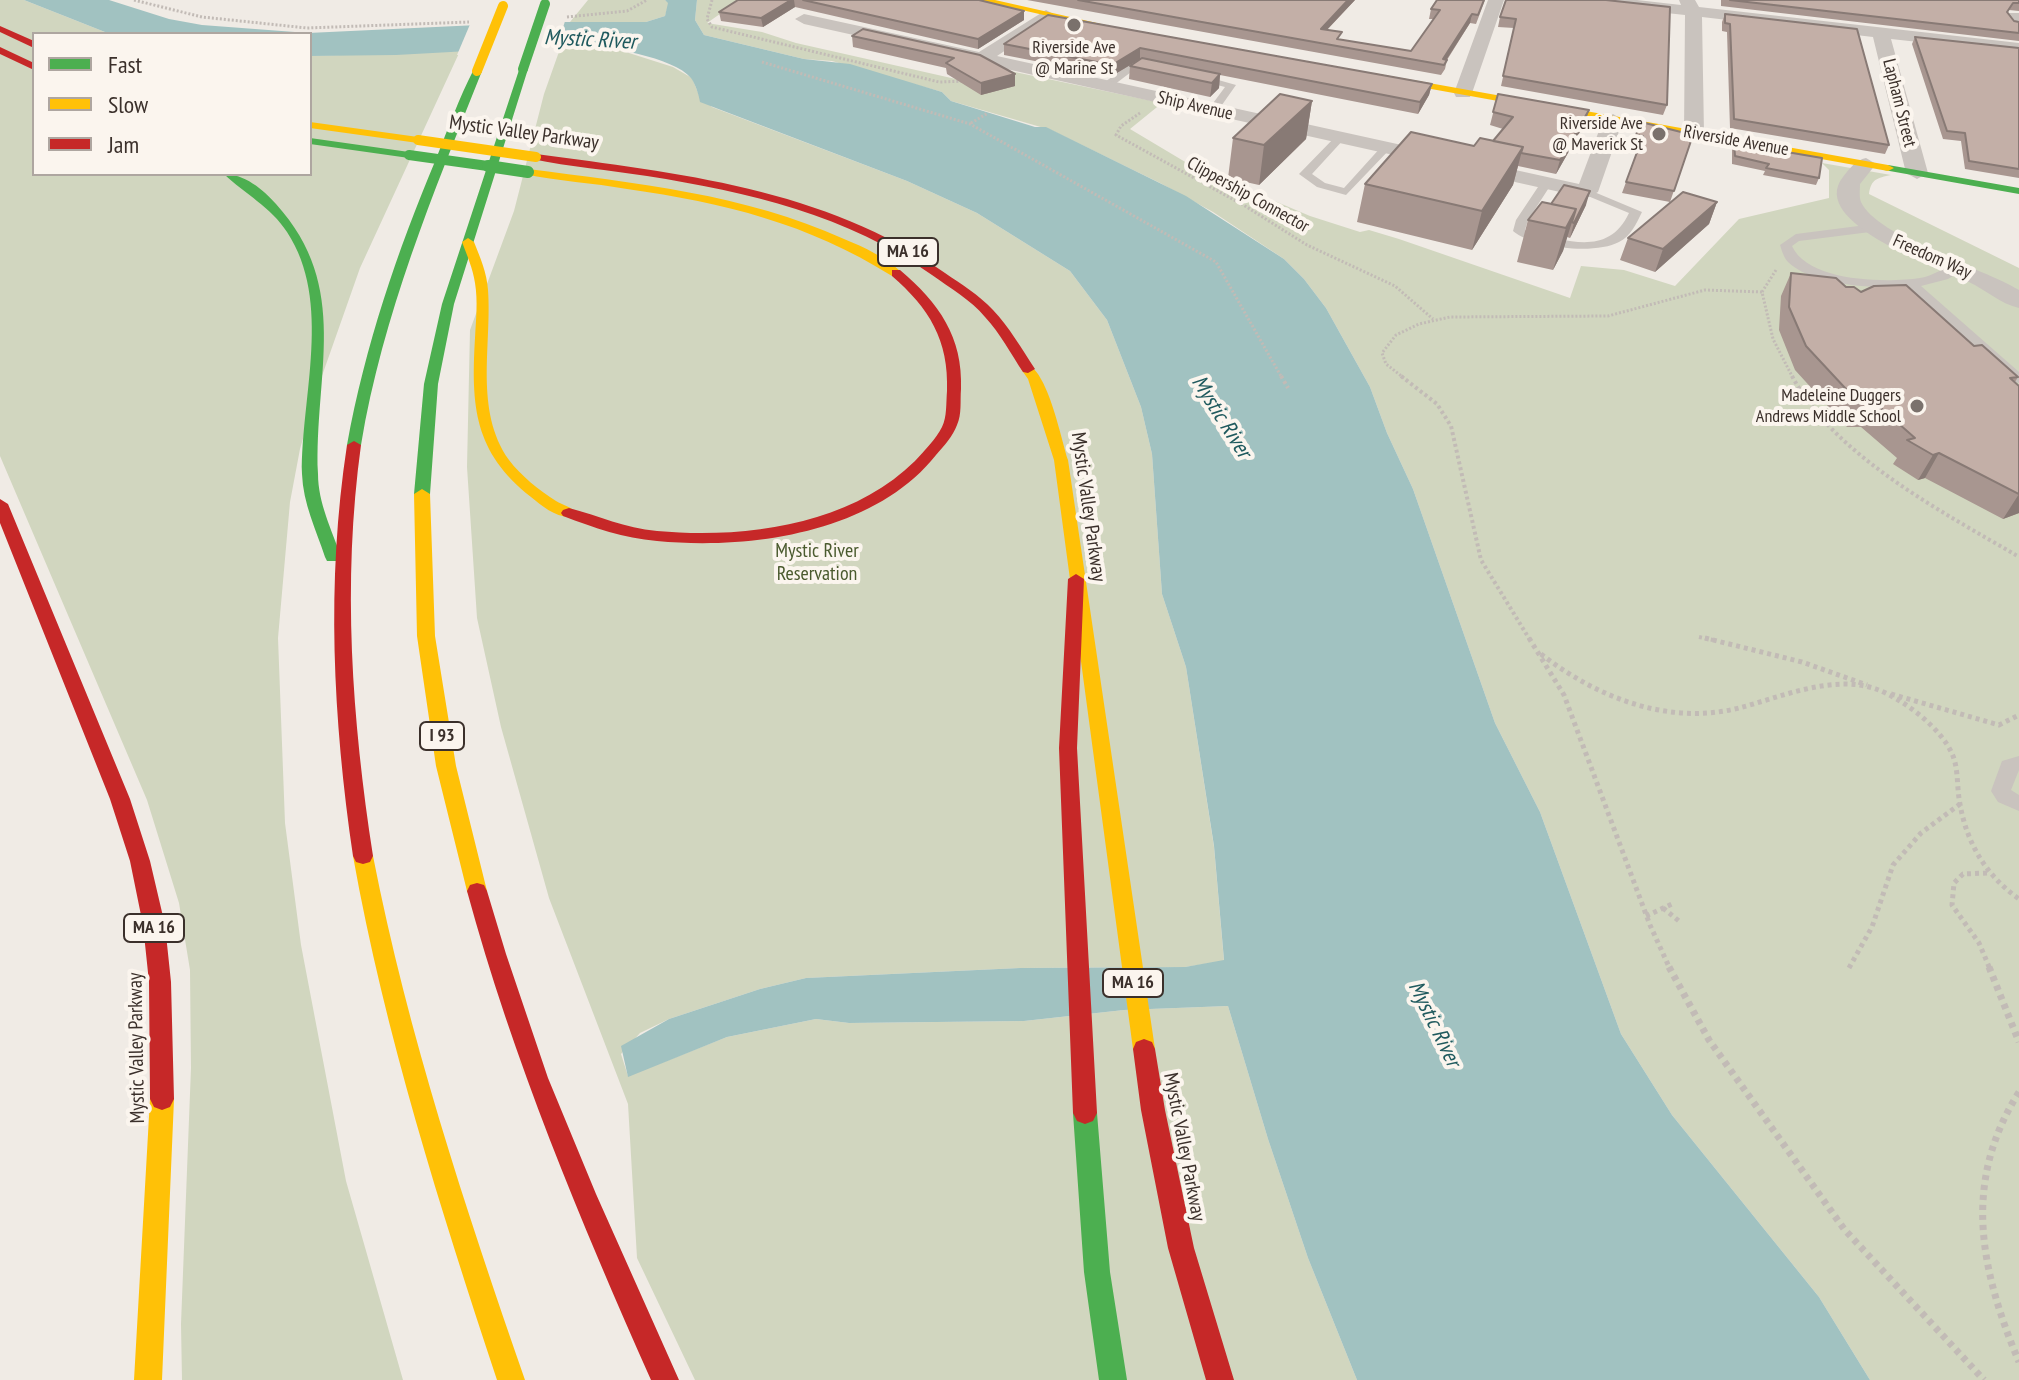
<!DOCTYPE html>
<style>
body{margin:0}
#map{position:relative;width:2019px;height:1380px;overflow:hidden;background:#f0ebe5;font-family:"PT Sans Narrow",sans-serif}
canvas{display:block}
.legend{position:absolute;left:32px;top:32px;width:280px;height:144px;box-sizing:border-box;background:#fbf5ee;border:2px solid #aea6a0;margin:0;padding:10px 14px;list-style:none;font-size:24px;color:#3b302b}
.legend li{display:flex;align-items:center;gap:16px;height:40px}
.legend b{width:40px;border:2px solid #aea6a0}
</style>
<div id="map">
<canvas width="2019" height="1380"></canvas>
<ul class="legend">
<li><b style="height:10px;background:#4caf50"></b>Fast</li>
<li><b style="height:10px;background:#ffc107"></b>Slow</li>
<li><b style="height:10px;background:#c62828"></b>Jam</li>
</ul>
</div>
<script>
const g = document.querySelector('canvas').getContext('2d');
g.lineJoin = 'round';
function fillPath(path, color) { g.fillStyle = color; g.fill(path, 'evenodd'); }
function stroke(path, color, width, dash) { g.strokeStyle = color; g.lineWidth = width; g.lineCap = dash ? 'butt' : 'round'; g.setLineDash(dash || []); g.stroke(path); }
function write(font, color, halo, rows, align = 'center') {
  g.font = font + ' "PT Sans Narrow",sans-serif'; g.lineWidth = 8; g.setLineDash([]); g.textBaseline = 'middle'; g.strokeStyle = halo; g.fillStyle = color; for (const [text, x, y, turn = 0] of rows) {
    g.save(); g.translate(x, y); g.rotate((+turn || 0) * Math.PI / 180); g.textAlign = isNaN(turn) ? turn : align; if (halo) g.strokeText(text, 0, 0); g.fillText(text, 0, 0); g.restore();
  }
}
const green = new Path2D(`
 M0,0H24L110,34H34V174H310V56L460,51L360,268L317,390L300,449L290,502L278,638L285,823L301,945L346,1181L403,1380H182L181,1324L191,1068L190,970L179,903L147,800L0,456Z
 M588,0H665L669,3L665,16L646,22H570Z
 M697,0H740L707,23L762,32L796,43L969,82L991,67L1162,103L1130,129L1192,166L1310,216L1360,232L1369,230L1399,239L1570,298L1581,266L1624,270L1675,286L1739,219L1829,198V170L1822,163L1891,175C1877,178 1871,179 1869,194L2019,268V1380H1870L1819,1297L1672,1115L1621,1034L1540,812L1495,723L1413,489L1387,433L1370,387L1326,308L1304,279L1284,259L1213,212L1160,183L1051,130L951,101L942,92L832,61L804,59L704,35L695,20Z
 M579,45L607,46L673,67L692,78L699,95L712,107L907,181L977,213L1070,271L1107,320L1141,407L1152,454L1162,594L1186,667L1214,847L1224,961L1185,967L1020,968L806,978L760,989L669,1019L640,1033L621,1054L628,1076L727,1037L816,1019L849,1023L1024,1021L1124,1010L1228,1006L1268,1139L1308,1258L1357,1380H695L637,1258L628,1104L549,898L501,727L477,618L467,467L470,330L514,211L544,94L561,46Z`);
const water = new Path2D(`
 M24,0H109L169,19L202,25L308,33L542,22H646L665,16L668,3L665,0H697L695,20L704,35L804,59L850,64L942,92L951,101L1035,127H1046L1186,196L1284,259L1304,279L1326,308L1370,387L1387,433L1413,489L1495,723L1540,812L1621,1034L1672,1115L1819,1297L1870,1380H1357L1308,1258L1268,1139L1228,1006L1124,1010L1024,1021L849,1023L816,1019L727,1037L628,1077L621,1046L669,1019L760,989L806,978L1020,968L1185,967L1224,960L1214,846L1186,667L1162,594L1152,454L1141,407L1107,320L1070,271L977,213L907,181L700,102C699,95 695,83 691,78C674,57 605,46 579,45L396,55L310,56V34H110Z`);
const pier = new Path2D(`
 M566,18L556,50L457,55L471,22Z`);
const pathFar3 = new Path2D(`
 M134,0L202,17L307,28L469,22
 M712,0L707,19L712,27L939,82L967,81
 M567,17L627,11L647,0
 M762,62L970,124L1216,262L1282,378
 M1140,113L1121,126L1116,135L1245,206L1307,245L1395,286L1433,319
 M971,123L988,113
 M1776,270L1762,292L1773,339L1793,378
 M1404,378L1386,364L1382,353L1396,335L1419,324L1450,317L1608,316L1705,290L1762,292`);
const pathFar2 = new Path2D(`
 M1281,376L1288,388
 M1401,376L1437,404L1451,426L1481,560L1530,640
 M1792,376C1835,457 1943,512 2019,557
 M1699,637L1713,640`);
const pathFar1 = new Path2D(`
 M1529,638L1564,695L1650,925L1670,969
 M1705,638L1802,662L1867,685
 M1541,654C1596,697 1668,726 1739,708C1781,697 1833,674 1876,689C1903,699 1942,728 1953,756C1958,769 1957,784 1959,798C1965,840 1984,874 2019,899
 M1891,694L1999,725L2019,715
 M1987,873L1963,874L1954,883L1952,905L1979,943L1990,969
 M1663,908L1679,921
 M1646,916L1672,904
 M1849,968L1872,927L1893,865L1921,833L1960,804`);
const path = new Path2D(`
 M1669,967L1709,1040L1844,1229L1984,1380
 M1989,967L2019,1042
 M2019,1092C1962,1182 1980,1269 2019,1362`);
const lane = new Path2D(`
 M1130,64L1157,68L1152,71L1135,69L1110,88H1102V84Z
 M1197,74L1236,85L1217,112L1208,110L1225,87L1194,79V75Z
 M1336,136L1345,138L1312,174L1325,183L1344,188L1382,146L1391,148L1346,195L1317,187L1299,174Z
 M1546,180L1552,183L1528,220L1525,230L1532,233C1569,241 1609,256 1629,213L1583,194L1581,192L1587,189L1642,212C1636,224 1631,236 1619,242C1595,255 1533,248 1513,231L1516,220L1542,181Z
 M1874,224L1880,228L1878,231L1799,241L1792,246C1808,282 1886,283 1920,278C1934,276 1948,264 1961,265V271L1948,279L1921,286L2019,372V383L2014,382L1907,286C1875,289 1813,286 1788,262C1784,258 1782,251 1780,245L1796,234Z
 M2019,756V770L2011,790L2019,795V811L1998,802L1991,791L2002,761Z`);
const street = new Path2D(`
 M1488,0H1504L1472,93L1470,97H1456L1454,93Z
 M1584,0H1637L1681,5L1679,0H1695L1699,7L2019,43V53L1891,39L1928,173L1917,179L1906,173L1873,37L1702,17L1704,134L1694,140L1684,134L1685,15L1592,5Z
 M1046,10L1055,15L1052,19L997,56L1579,184L1603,120L1613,114L1623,120L1598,192L1587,198L804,24L795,19L804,14L979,52Z
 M2009,13H2019V28L2013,27L2006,17Z
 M1866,158L1876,164L1860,184C1860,189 1859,197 1861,202C1877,237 1983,268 2019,290V308C2001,304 1986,290 1969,282C1944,270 1806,223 1843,177C1849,169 1856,160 1866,158Z`);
const fast = new Path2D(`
 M520,67L528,69L454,304L438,384L430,494L422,499L414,494L424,384L442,304Z
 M474,69L482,71C433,194 383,314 361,445L354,449L349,448L347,445C365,346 397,252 436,159C448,129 459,98 474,69Z
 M310,138L409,152L414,155L409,158L310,144Z
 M1888,165L2019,188V194L1884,170V166Z
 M224,174C244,174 263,189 276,204C352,288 314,374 318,474C318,503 332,530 341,557L339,561H327L325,557C316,530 303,503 302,474C301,397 333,302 287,232C271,207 245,194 224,174Z
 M1085,1102L1093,1105L1097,1113L1110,1272L1127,1380H1099L1084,1272L1073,1113L1077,1105Z`);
const slow = new Path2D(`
 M978,0H995L1110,26L1105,29Z
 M1373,73L1888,165L1894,168L1888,171L1370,78V74Z
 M310,122L418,137L423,140L418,143L310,128Z
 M528,169C635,183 745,194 844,239C864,247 887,258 902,273L892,276C807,223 725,203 627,189C593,183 558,181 524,174L522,172Z
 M468,238L474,242C480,257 487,273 488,290C492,346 474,410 509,460C521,476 539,490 556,501C563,505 571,507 577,513L575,516C559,520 543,507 531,497C474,452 471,406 475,338C476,320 478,301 475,283C473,269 467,255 462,242Z
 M1028,365C1048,373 1061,438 1068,460L1155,1049L1152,1056L1144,1059L1136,1056L1133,1049L1054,460L1028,379L1021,369Z
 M422,489L430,494L435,636L456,766L487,891L484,897L477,899L470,897L467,891L436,766L417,636L414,494Z
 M363,848L370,850L373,856C408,1035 465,1207 525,1380H497C440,1207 385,1035 353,856L356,850Z
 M162,1088L170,1091L174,1099L162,1380H134L150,1099L154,1091Z`);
const jam = new Path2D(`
 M0,26L34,41V48L0,32Z
 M0,47L34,63V70L0,54Z
 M536,154C677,173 825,188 945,273C961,284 979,295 993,310C1009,327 1022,349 1035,369L1028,373L1023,372C1011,354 1000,333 985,317C971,300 950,288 932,275C848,215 748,192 647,176C609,170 570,167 532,159L531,157Z
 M892,270H900C939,303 963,337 961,389C960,401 962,414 957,425C953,436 944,446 936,455C874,533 750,550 657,541C623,538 595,528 563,516L561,513L563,510L569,508C600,516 624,528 657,531C746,539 850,525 915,461C924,451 936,439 942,427C947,417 946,403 947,391C949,340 929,308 892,276Z
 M354,441L361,445C342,583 352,719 373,856L370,862L363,864L356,862L353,856C333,718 326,583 347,445Z
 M0,499L8,504L130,799L150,861L165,925L171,982L174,1099L170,1107L162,1110L154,1107L150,1099L149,982L143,925L130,861L110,799L0,523Z
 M1076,574L1084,579L1077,748L1097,1113L1093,1121L1085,1124L1077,1121L1073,1113L1059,748L1068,579Z
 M477,883L484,885L487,891L506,954L548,1078L596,1194L679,1380H651C580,1220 513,1060 467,891L470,885Z
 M1144,1039L1152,1042L1155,1049L1165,1110L1194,1248L1234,1380H1206L1168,1248L1141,1110L1133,1049L1136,1042Z`);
const fastBridgeFar1 = new Path2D(`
 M523,69L545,4
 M409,155L502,168`);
const fastBridge = new Path2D(`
 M488,166L528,172`);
const slowBridge = new Path2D(`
 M477,71L503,6
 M418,140L536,157`);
const wall = new Path2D(`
 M738,0H979L1024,20L978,49L795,7L763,27L721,21L719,12Z
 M1027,0H1355L1327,30L1340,40L1411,51L1434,19H1429L1431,9L1485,0L1476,24L1470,23L1447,60L1445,69L1441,75Z
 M1606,0L1667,105L1663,115L1501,86L1514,28L1498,27L1500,17Z
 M1721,0H2019V11L2009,10L2008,12L2014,21L2019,22V41L1721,6Z
 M1725,14L1889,145L1885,154L1730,128L1727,32L1722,31V22Z
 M1048,15L1432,84L1429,95L1418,114L1220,75L1219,88L1210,97L1129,79L1130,66L1140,59L1112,76L1004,55V44Z
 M852,36L980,55L1015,86L981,95L947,74L946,68L853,47Z
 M1915,37L2019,48V178L1965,169L1961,141L1943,139L1912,44Z
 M1498,94L1585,123L1556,174L1518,166L1513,185L1472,250L1357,222L1365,184L1474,146L1493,141L1503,129L1490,125Z
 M1312,101L1306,139L1259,185L1228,178L1233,138Z
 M1636,135H1693L1670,202L1622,193L1639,147L1632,146Z
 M1734,143L1819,178L1816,185L1763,175L1765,171L1732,164V150Z
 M1717,202L1709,224L1655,272L1620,260L1628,238Z
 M1551,204L1586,205L1570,238L1567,237L1563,251L1553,270L1517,262L1528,220Z
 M1791,273L1861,292L1974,346L2018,377L2015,382L2019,513L2003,519L1925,478L1918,480L1893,464L1897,458L1861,427H1847L1795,370L1779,330L1781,296Z`);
const shadedWall = new Path2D(`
 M791,0H794L795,7L763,27L761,18Z
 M1348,0H1355L1319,38L1321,29Z
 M1024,11V20L978,49V39Z
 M1472,14L1470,23L1443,65V59Z
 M1140,48V59L1112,76V65Z
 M1015,74V86L981,95V83Z
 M1220,74L1219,88L1210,97L1212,83Z
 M1432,84L1429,95L1418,114L1420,102Z
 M1312,101L1306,139L1259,185L1264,145Z
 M1589,110L1585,123L1556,174L1560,160Z
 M1523,147L1513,185L1472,250L1482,211Z
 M1590,191L1586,205L1570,238L1574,223Z
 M1717,202L1709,224L1655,272L1663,249Z
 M1576,209L1563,251L1553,270L1566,228Z
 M1939,453L1925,478L1918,480L1933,455Z
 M2019,494V513L2003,519Z`);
const building = new Path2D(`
 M738,0H791L761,18L719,12Z
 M803,0H979L1024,11L978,39Z
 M1078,0H1348L1321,29L1342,32L1337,39L1411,51L1440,10L1431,9L1437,0H1484L1478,15L1472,14L1443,59L1447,60L1444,65Z
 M1506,0H1606L1670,7L1667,105L1503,76L1516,19L1500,17Z
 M1730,0H2019V3H2013L2007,12L2014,21L2019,22V33Z
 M1725,14L1857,29L1889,145L1734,119L1730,24L1725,23Z
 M1048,15L1432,84L1420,102L1140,48L1112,65L1004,44Z
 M863,29L980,55L1015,74L981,83L946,63L954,58L852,36Z
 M1915,37L2019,48V169L1969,161L1965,133L1947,131Z
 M1142,58L1220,74L1212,83L1130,66Z
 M1280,94L1312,101L1264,145L1233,138Z
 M1498,94L1589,110L1560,160L1521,153L1523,147L1493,141L1513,117L1493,112Z
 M1641,122L1693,135L1674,191L1626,182L1643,136L1636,135Z
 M1411,132L1474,146L1480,138L1523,147L1482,211L1365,184Z
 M1734,143L1822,158L1819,178L1766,168L1769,164L1735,156Z
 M1564,185L1590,191L1574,223L1572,222L1576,209L1551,204Z
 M1683,192L1717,202L1663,249L1628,238Z
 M1542,202L1576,209L1566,228L1528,220Z
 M1791,273L1836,278L1846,287H1854L1861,292L1874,286L1906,285L1974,346L1982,345L2018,377L2010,378L2019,386V494L1939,453L1933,455L1907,440L1915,438L1874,402L1859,403L1806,346L1789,307Z`);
const markers = [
 [1074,25,8,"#7a716c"],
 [1659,134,8,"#7a716c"],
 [1917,406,8,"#7a716c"]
];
const farPoinames = [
 ["Riverside Ave",1074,48,"center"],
 ["@ Marine St",1074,69,"center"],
 ["Riverside Ave",1643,124],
 ["@ Maverick St",1643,145],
 ["Madeleine Duggers",1901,396],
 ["Andrews Middle School",1901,417]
];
const farStreetnames = [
 ["Lapham Street",1899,103,76],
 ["Ship Avenue",1195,106,13],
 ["Riverside Avenue",1736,141,10],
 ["Clippership Connector",1248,195,29],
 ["Freedom Way",1932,257,24]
];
const shields = [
 [908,252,60],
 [442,736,44],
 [154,928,60],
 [1133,983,60]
];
const shieldNames = [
 ["MA 16",908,252],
 ["I 93",442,736],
 ["MA 16",154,928],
 ["MA 16",1133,983]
];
const streetNames = [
 ["Mystic Valley Parkway",524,133,8],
 ["Mystic Valley Parkway",1088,507,82],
 ["Mystic Valley Parkway",137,1048,-91],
 ["Mystic Valley Parkway",1184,1147,79]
];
const parkNames = [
 ["Mystic River",817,551],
 ["Reservation",817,574]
];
const waterNames = [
 ["Mystic River",590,40,3],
 ["Mystic River",1221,417,58],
 ["Mystic River",1434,1024,64]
];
fillPath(green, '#d1d6bf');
fillPath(water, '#a1c2c1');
fillPath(pier, '#f0ebe5');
stroke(pathFar3, '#c2bbb6', 3, [2, 2]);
stroke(pathFar2, '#c2bbb6', 4, [3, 3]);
stroke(pathFar1, '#c2bbb6', 5, [4, 4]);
stroke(path, '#c2bbb6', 7, [5, 5]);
fillPath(lane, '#c9c3be');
fillPath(street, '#c9c3be');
fillPath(fast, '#4caf50');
fillPath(slow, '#ffc107');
fillPath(jam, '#c62828');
stroke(fastBridgeFar1, '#4caf50', 10);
stroke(fastBridge, '#4caf50', 12);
stroke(slowBridge, '#ffc107', 10);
fillPath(wall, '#a89690');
fillPath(shadedWall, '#887a75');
fillPath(building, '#c3afa7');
stroke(building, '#887a75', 2);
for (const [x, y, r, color] of markers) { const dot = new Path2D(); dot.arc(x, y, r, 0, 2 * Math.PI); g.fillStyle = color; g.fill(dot); stroke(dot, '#fbf5ee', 3); }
write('18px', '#3b302b', '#fbf5ee', farPoinames, 'right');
write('18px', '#3b302b', '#fbf5ee', farStreetnames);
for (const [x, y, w] of shields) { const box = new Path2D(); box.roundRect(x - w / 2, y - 14, w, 28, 6); g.fillStyle = '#fbf5ee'; g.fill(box); stroke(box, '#3b302b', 2); }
write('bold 18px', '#3b302b', null, shieldNames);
write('20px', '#3b302b', '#fbf5ee', streetNames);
write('20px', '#4a5a2e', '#fbf5ee', parkNames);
write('italic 22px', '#1f5a5e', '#fbf5ee', waterNames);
</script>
